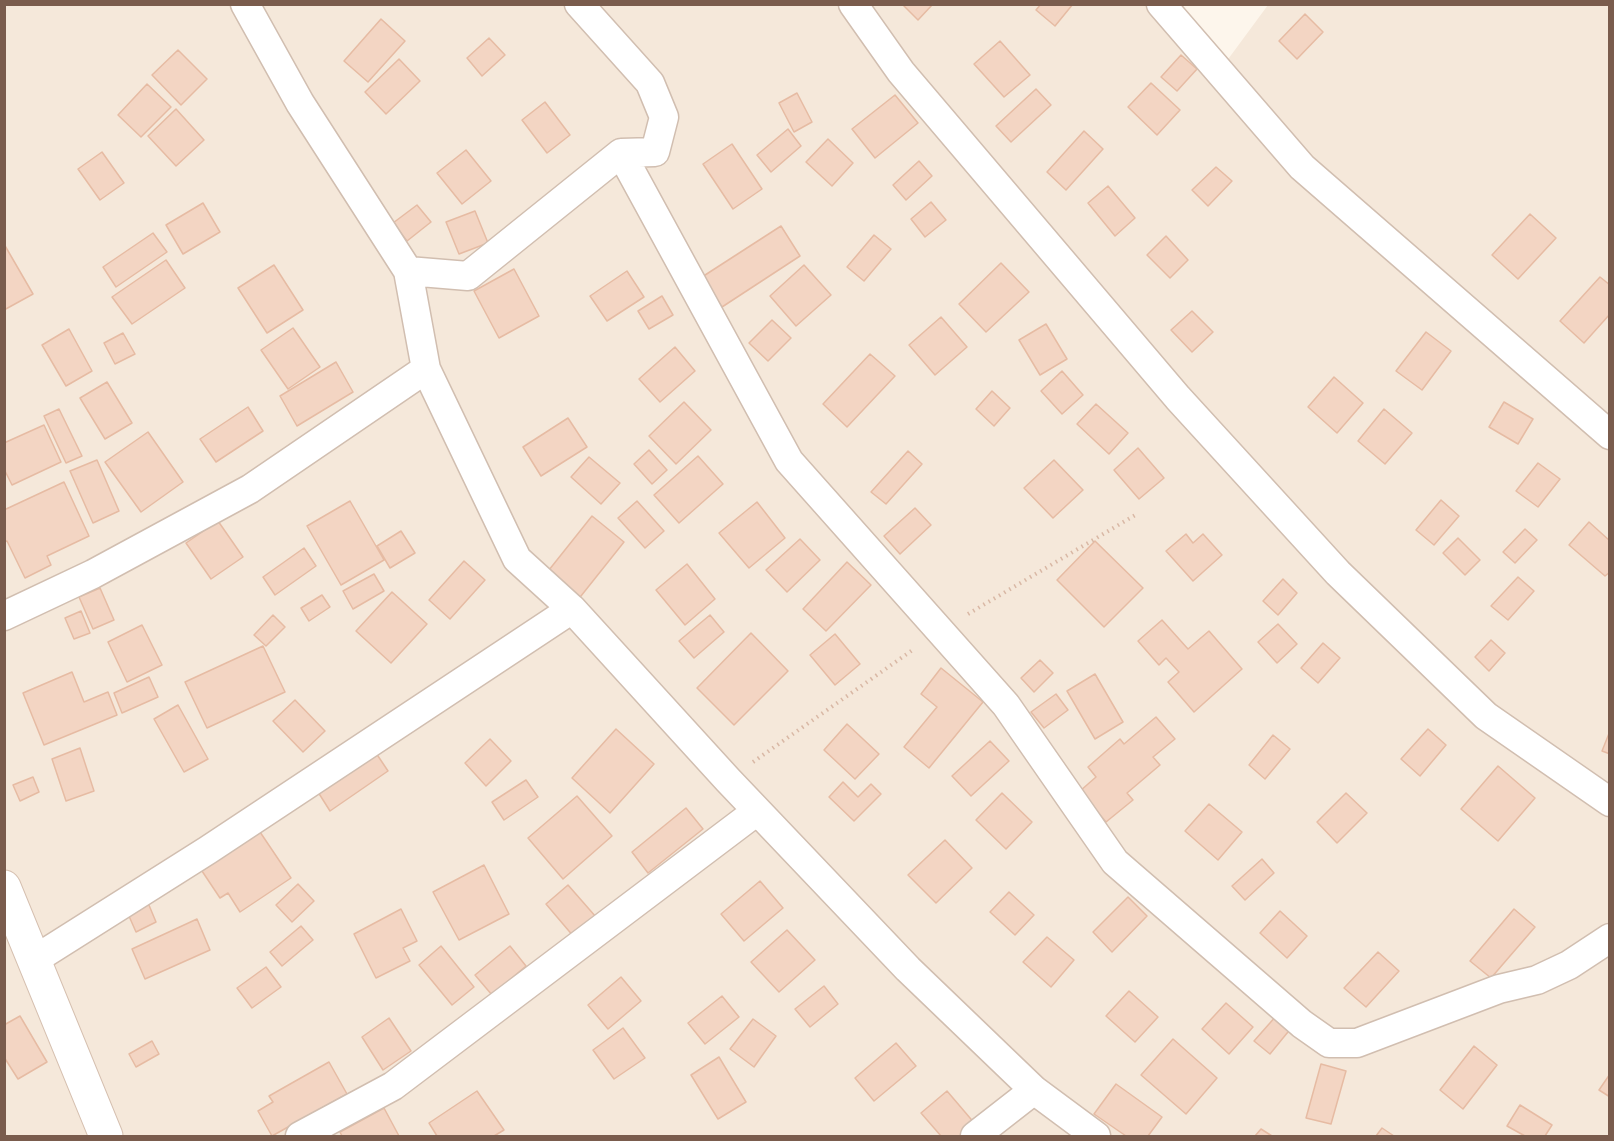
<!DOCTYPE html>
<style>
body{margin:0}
#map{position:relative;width:1614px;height:1141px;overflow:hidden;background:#fdf6ec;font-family:Mulish,sans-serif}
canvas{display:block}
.frame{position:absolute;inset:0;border:6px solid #7a5c4d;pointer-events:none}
</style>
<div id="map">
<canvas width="1614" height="1141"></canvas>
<div class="frame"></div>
</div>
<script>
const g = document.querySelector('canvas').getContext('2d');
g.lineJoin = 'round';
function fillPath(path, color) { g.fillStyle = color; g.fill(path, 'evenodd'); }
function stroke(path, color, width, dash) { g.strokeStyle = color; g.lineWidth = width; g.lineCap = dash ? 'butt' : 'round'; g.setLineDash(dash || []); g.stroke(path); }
const residential = new Path2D(`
 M5,5H1175L1226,62L1268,5H1609V1136H5Z`);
const building = new Path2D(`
 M902,4H933L918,20Z
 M1041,4H1073L1055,26L1036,10Z
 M1305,14L1323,32L1297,59L1279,41Z
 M381,19L405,41L368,82L344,61Z
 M489,38L505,55L482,76L467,58Z
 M1000,41L1030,75L1004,97L974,64Z
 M178,50L207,79L181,105L152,75Z
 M1181,55L1197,69L1177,91L1161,77Z
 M399,59L420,81L386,114L365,92Z
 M1151,83L1180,110L1157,135L1128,107Z
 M147,84L171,107L141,137L118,115Z
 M1036,89L1051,105L1011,142L996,126Z
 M797,93L812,122L794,132L779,103Z
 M895,95L918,123L875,158L852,129Z
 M545,102L570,135L547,153L522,120Z
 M176,109L204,140L176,166L148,136Z
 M788,129L801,146L771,172L757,155Z
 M1084,131L1103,149L1066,190L1047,172Z
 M828,139L853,163L832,186L806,162Z
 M732,144L762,189L733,209L703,164Z
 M466,150L491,181L462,204L437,173Z
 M102,152L124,183L100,200L78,169Z
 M919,161L932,176L906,200L893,185Z
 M1216,167L1232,181L1208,206L1192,190Z
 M1108,186L1135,218L1115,236L1088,203Z
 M931,202L946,220L925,237L911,219Z
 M203,203L220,232L183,254L166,225Z
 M417,205L431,222L407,241L393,223Z
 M475,211L488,243L459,254L446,222Z
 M1530,214L1556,238L1518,279L1492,255Z
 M781,226L800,256L722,307L702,277Z
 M153,233L167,252L116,287L103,267Z
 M874,235L891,249L864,281L847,267Z
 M1166,236L1188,260L1170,278L1147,255Z
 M4,244L33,294L4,310Z
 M166,260L185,288L132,324L112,297Z
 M1001,263L1029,292L986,332L959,304Z
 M274,265L303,310L267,333L238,288Z
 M804,265L831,295L796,326L770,296Z
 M514,269L539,316L499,338L474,291Z
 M627,271L644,297L607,321L590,296Z
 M1600,277L1610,285V314L1584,343L1560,321Z
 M662,296L673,315L649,329L638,311Z
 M1192,311L1213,332L1192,352L1171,330Z
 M941,317L967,347L935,375L909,345Z
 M772,320L791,338L768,361L749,343Z
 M1046,324L1067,359L1040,375L1019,340Z
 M293,328L320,367L288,389L261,350Z
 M69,329L92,371L66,386L42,345Z
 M1426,332L1451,351L1422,390L1396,371Z
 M123,333L135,354L115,364L104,343Z
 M675,347L695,371L660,402L639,379Z
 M870,354L895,376L847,427L823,404Z
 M336,362L353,392L297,426L280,396Z
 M1062,371L1083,395L1062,414L1041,391Z
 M1334,377L1363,403L1337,433L1308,407Z
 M107,382L132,423L105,439L80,398Z
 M992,391L1010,408L994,426L976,409Z
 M684,402L711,430L676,464L649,436Z
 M1504,402L1533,419L1518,444L1489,427Z
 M1096,404L1128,433L1109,454L1077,424Z
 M248,407L263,431L216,462L200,439Z
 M59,409L82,456L66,463L44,416Z
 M1384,409L1412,433L1385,464L1358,441Z
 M568,418L587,447L541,476L523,447Z
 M44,425L61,462L12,485L4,469V443Z
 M148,432L183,482L141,512L105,462Z
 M1138,448L1164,478L1139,499L1114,470Z
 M649,450L667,470L652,484L634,464Z
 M908,451L922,464L886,504L871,492Z
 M698,456L723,484L679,523L654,495Z
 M589,457L620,483L601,504L571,477Z
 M97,460L119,511L93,523L70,471Z
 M1054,460L1083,490L1053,518L1024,488Z
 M1538,463L1560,479L1538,507L1516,491Z
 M64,482L89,536L47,556L51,565L25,578L7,541L4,542V510Z
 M1441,500L1459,516L1434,545L1416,530Z
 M350,501L384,560L341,585L307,526Z
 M637,501L664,531L645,548L618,518Z
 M757,502L785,538L749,568L719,533Z
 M915,508L931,525L900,554L884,536Z
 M592,516L624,542L577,601L545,575Z
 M218,521L243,557L211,579L186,543Z
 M1589,522L1610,541V572L1605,576L1569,545Z
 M1525,529L1537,540L1515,563L1503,552Z
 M401,531L415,553L390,568L377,546Z
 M1186,534L1193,543L1203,534L1222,555L1193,581L1166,551Z
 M1458,538L1480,560L1465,575L1443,553Z
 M800,539L820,560L787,592L766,570Z
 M1095,541L1143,588L1104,627L1057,580Z
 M304,548L316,566L275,595L263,577Z
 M464,561L485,580L450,619L429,600Z
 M847,562L871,585L826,631L803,609Z
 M687,564L715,599L685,625L656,590Z
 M374,574L384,591L353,609L343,591Z
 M1518,577L1534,591L1508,620L1491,606Z
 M1283,579L1297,593L1278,615L1263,601Z
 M100,588L114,620L93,629L79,597Z
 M392,592L427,624L391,663L356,631Z
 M322,595L330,607L309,621L301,608Z
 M81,611L90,633L74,639L65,618Z
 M273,615L285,627L266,646L254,635Z
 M710,615L724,632L694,658L679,641Z
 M1162,620L1188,649L1209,631L1242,669L1194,712L1168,682L1179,672L1166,658L1159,665L1138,641Z
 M1278,624L1297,644L1277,663L1258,642Z
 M142,625L162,665L127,682L108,642Z
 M751,633L788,671L734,725L697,688Z
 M835,634L860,664L835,685L810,655Z
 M1491,640L1505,653L1489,671L1475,657Z
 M1323,643L1340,658L1318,683L1301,668Z
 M263,646L285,692L207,728L185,682Z
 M1040,660L1053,673L1034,692L1021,678Z
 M941,668L983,702L929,768L904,747L937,707L921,694Z
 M72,672L84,702L108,692L117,715L44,745L23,693Z
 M1095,674L1123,722L1095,739L1067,691Z
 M149,677L158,697L122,713L114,693Z
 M1056,694L1068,710L1044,728L1031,712Z
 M295,700L325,731L303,752L273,721Z
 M178,705L208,759L184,772L154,719Z
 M1156,717L1175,739L1153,757L1160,765L1127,793L1133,800L1106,822L1080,791L1096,777L1088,767L1120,739L1124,744Z
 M847,724L879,754L855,779L824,750Z
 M616,729L654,764L610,813L572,778Z
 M1428,729L1446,745L1420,776L1401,759Z
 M1610,731V754L1602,751Z
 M1273,735L1290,749L1265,779L1249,765Z
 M490,739L511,761L486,786L465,763Z
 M990,741L1009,761L971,796L952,776Z
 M80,748L94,791L66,801L52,759Z
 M376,753L388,771L330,811L318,792Z
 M1498,766L1535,798L1498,841L1461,809Z
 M33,777L39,792L20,801L13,785Z
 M526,780L538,797L504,820L492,802Z
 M843,782L858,797L871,784L881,794L854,821L829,797Z
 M1002,793L1032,822L1006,849L976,820Z
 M1346,793L1367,813L1337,843L1317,822Z
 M577,796L612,836L563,879L528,838Z
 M1209,804L1242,832L1218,860L1185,831Z
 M686,808L703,829L648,873L632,852Z
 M260,832L291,878L240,912L228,893L220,898L202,871Z
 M945,840L972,868L936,903L908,875Z
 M1262,859L1274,873L1245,900L1232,886Z
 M484,865L509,914L459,940L433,892Z
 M760,881L783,908L744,941L721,914Z
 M298,884L314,901L292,922L276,905Z
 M568,885L596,917L574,937L546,904Z
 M1009,892L1034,915L1015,935L990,912Z
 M1128,897L1147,916L1112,952L1093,932Z
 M146,898L156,922L136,932L125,907Z
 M401,909L417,941L403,948L410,961L376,978L354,934Z
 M1514,909L1535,927L1491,978L1470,961Z
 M1280,911L1307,936L1287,958L1260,933Z
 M197,919L210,950L145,979L132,949Z
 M301,926L313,940L282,966L270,952Z
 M787,930L815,960L779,992L751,962Z
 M1047,937L1074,960L1051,987L1023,962Z
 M441,946L474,987L452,1005L419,965Z
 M510,946L526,966L492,995L475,975Z
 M1378,952L1399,971L1366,1007L1344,988Z
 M266,967L281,987L252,1008L237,988Z
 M621,977L641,1001L608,1029L588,1005Z
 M824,986L838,1004L810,1027L795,1009Z
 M1129,991L1158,1017L1135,1042L1106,1016Z
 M722,996L739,1017L705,1044L688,1023Z
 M1226,1003L1253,1027L1229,1054L1202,1029Z
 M1277,1015L1292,1027L1270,1054L1254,1041Z
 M20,1016L47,1062L18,1079L4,1057V1025Z
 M389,1018L411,1051L383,1070L362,1037Z
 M753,1019L776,1036L754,1067L730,1049Z
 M623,1028L645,1058L614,1079L593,1050Z
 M1173,1039L1217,1078L1186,1114L1141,1075Z
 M152,1041L159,1054L136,1067L129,1054Z
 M896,1043L916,1066L874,1101L855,1078Z
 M1474,1046L1497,1065L1463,1109L1440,1090Z
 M719,1057L746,1102L718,1119L691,1075Z
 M329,1062L347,1094L272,1136L258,1111L273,1102L269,1096Z
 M1321,1064L1346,1071L1331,1124L1306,1118Z
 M1610,1074V1097L1599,1090Z
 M1116,1084L1162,1117L1148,1136H1126L1094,1114Z
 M477,1091L504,1130L494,1136H437L429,1123Z
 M947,1091L976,1125L962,1136H941L921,1113Z
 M1520,1105L1552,1125L1545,1136H1525L1507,1126Z
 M384,1108L399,1136H342L340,1132Z
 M1382,1128L1394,1136H1376Z
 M1261,1129L1272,1136H1255Z`);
const path = new Path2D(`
 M968,614L1137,514
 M753,762L914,649`);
const minor = new Path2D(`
 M245,4L300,103L408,271L426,369L517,559L572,609L728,780L908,969L1034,1090L1096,1136
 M853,4L901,72L1178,398L1338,573L1486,716L1610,802
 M1161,4L1302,167L1610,435
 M621,153L789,461L1006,705L1115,862L1302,1024L1329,1043H1357L1499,989L1537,980L1569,965L1610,938
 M408,271L468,276L621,153L655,152L664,117L650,83L579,4
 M4,616L93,574L250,489L426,369
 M34,960L208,850L572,609
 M300,1136L393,1086L757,811
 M975,1136L1034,1090`);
const secondary = new Path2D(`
 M4,887L106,1136`);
fillPath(residential, '#f5e8da');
fillPath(building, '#f3d5c3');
stroke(building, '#e6bba3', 1.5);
stroke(minor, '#d1beb0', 31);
stroke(secondary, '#d6c0b0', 35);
stroke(path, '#d9b8a5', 4, [1.5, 4.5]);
stroke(minor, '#fff', 28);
stroke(secondary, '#fff', 33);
</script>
